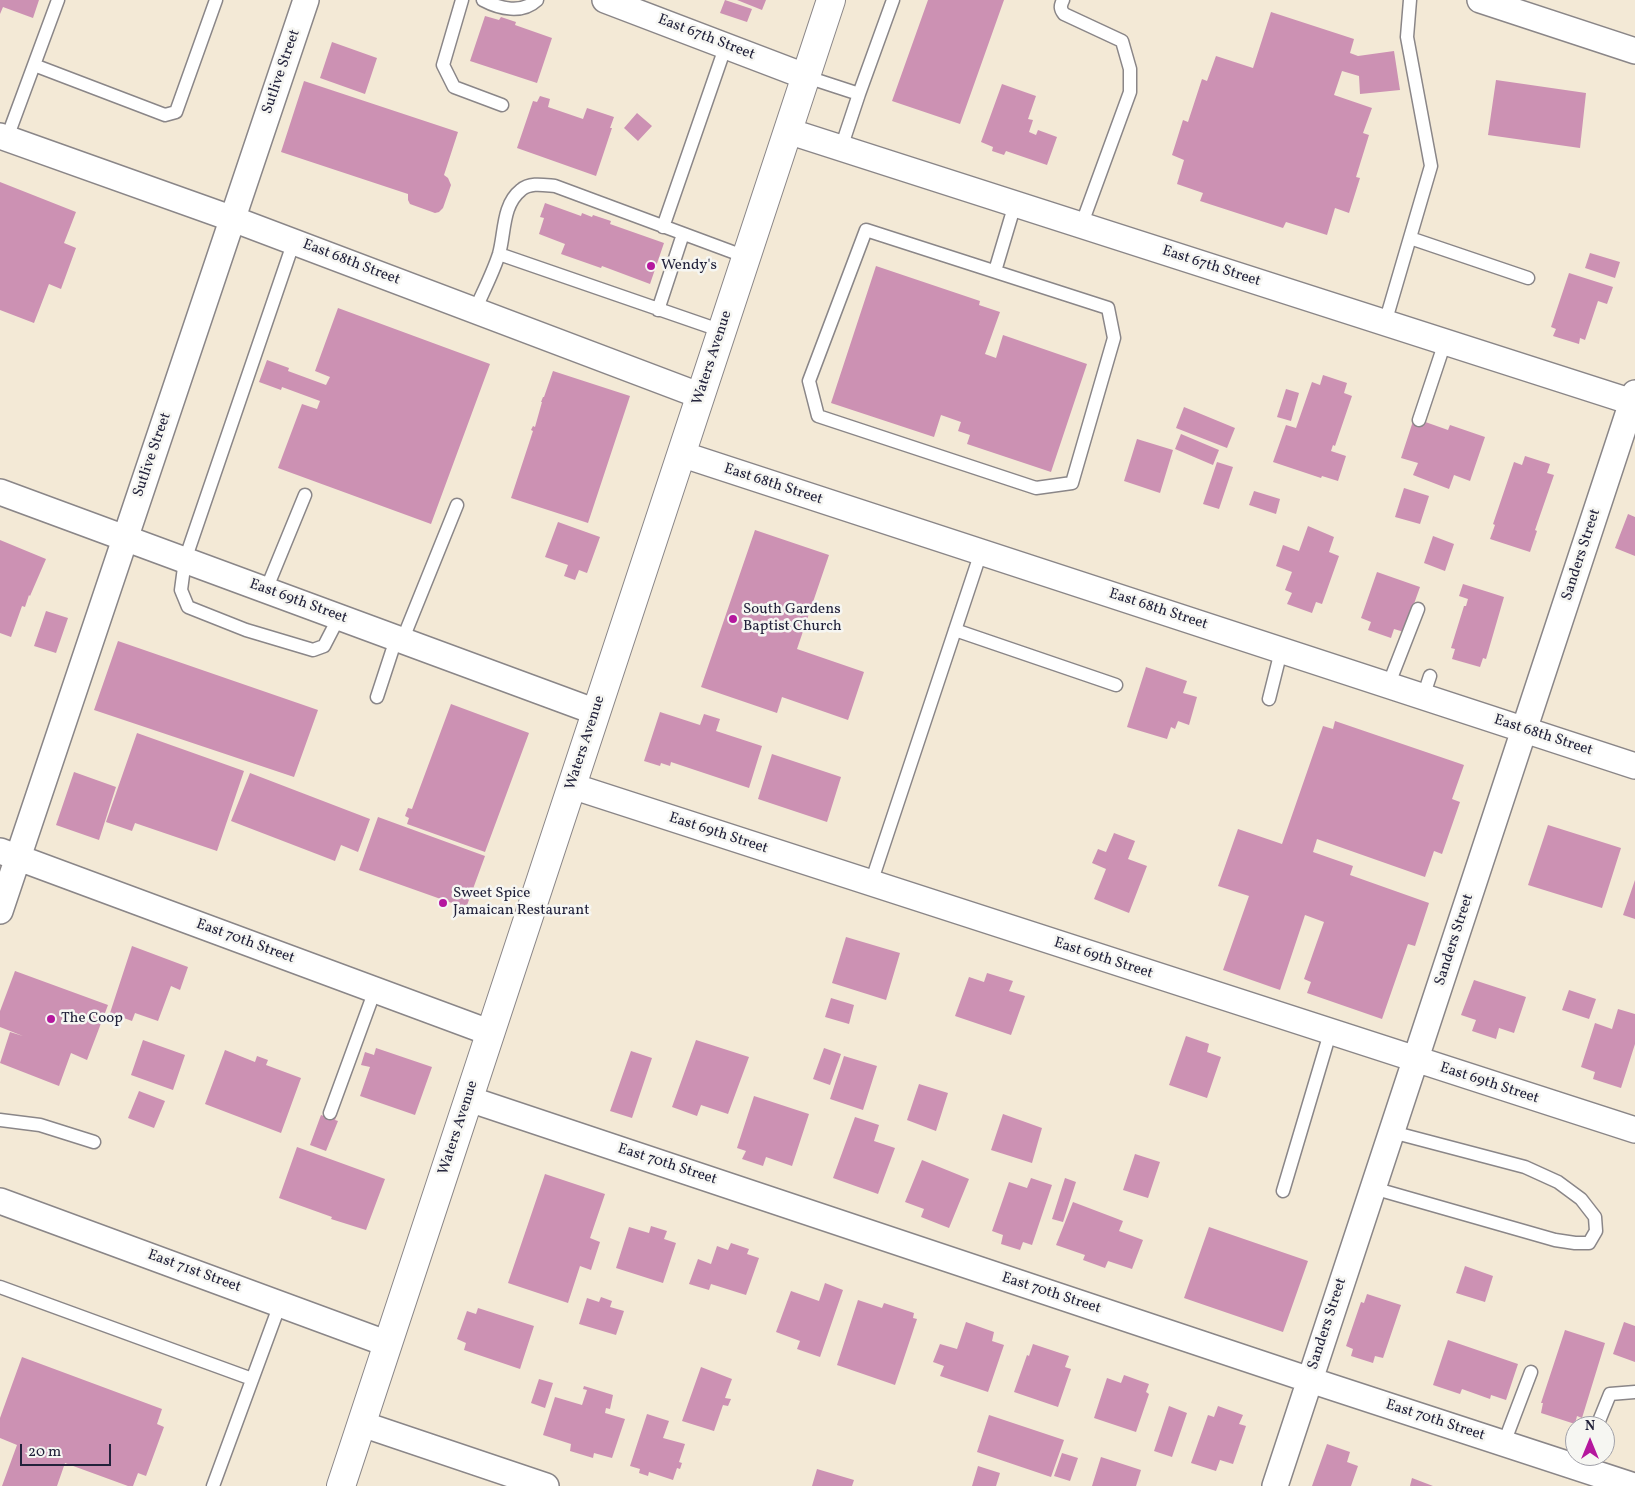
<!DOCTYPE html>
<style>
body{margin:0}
#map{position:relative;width:1635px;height:1486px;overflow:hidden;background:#f3e9d6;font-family:Vollkorn,serif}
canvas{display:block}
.north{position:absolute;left:1565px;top:1416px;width:50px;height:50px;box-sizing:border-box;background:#f6f6f2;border:1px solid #a1a1a9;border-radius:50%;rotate:0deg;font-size:14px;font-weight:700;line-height:20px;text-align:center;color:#22223b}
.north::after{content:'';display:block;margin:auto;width:18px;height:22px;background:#b5179e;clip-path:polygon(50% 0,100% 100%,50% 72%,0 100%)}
.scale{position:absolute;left:20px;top:1444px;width:91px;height:22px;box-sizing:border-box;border:2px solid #22223b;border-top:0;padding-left:6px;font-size:15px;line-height:18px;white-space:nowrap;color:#22223b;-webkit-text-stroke:4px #f6f6f2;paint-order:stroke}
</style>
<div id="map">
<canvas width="1635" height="1486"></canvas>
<div class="north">N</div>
<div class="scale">20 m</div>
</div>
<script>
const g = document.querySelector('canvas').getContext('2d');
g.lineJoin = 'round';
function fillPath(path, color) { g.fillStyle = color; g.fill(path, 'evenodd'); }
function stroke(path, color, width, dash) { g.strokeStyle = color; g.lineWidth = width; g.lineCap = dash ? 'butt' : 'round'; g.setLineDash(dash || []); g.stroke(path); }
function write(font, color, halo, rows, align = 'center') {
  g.font = font + ' Vollkorn,serif'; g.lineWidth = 5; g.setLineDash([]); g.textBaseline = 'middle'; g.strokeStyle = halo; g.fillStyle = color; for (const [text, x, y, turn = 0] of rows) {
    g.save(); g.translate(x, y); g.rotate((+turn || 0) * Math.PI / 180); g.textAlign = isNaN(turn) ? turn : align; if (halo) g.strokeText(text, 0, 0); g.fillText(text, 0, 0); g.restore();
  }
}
const building = new Path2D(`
 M0,0H39L33,18L3,7L0,14Z
 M725,0L752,9L747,22L720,13Z
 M737,0H766L762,10Z
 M928,0H1004L960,124L892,101Z
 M1271,12L1354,39L1350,53L1358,56L1394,51L1400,90L1360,94L1359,76L1342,71L1334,95L1372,108L1363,133L1369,135L1356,177L1360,178L1349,213L1335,208L1327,235L1286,222L1283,228L1200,201L1203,193L1177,184L1184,160L1172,155L1183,120L1188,122L1202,79L1207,81L1216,56L1253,68Z
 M485,16L499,20L501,17L516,22L515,25L552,38L537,83L470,61Z
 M332,42L377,58L365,94L320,78Z
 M1496,80L1586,93L1580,148L1488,135Z
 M304,81L458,132L444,175L448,178L451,185L443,208L439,212L435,213L410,204L408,200V194L281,152Z
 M1002,84L1036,96L1028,119L1033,120L1029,132L1036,135L1038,130L1057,137L1047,165L1006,151L1004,155L992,151L993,147L981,142Z
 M540,96L550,99L548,107L583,119L587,108L614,117L610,128H612L596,176L517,148L533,101L537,102Z
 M637,113L652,126L638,141L624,128Z
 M0,182L76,212L64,243L76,248L61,289L49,284L34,323L0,310Z
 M545,203L581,216L582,213L592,217L593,215L611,221L610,224L664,243L650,284L602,266L601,268L561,254L565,244L539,234L544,218L540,217Z
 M1590,253L1620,262L1615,278L1585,268Z
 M876,266L980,301L979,305L1000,312L985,354L996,358L1003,335L1087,364L1051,472L967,444L970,435L958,431L961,422L941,415L934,437L831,403Z
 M1569,273L1613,287L1607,304L1598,301L1585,340L1580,338L1579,344L1553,336L1556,329L1551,327Z
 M338,308L490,364L431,524L278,468L302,404L317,409L320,401L282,387L281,390L259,382L267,360L289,368L288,371L326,385L330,377L315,371Z
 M553,371L630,396L588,523L511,498L533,431L531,430L533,426L535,427L542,402H541L543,397H544Z
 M1323,375L1347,383L1344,393L1352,396L1335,446L1333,445L1331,451L1346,456L1338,481L1322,476L1321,478L1273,462L1286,425L1296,428L1312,382L1320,385Z
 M1286,389L1299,393L1291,421L1277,417Z
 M1184,407L1235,428L1227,448L1176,428Z
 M1414,418L1448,430L1450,425L1485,437L1470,481L1454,475L1449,489L1413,475L1418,463L1401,458Z
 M1181,434L1219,450L1213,465L1175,449Z
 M1137,439L1173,450L1160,493L1124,481Z
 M1525,456L1550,464L1547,473L1554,475L1535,530L1537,531L1530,552L1490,539L1495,525L1493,524L1514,462L1522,465Z
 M1217,462L1233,467L1219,509L1203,504Z
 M1404,488L1429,496L1420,524L1395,517Z
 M1254,491L1280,499L1276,514L1249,505Z
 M1628,514L1635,517V556L1615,548Z
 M558,522L600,537L587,573L579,570L575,580L564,576L568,565L545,557Z
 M1308,526L1334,537L1329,552L1339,556L1322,604L1316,602L1312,613L1287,604L1292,593L1285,590L1292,572L1276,566L1283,545L1299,551Z
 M755,530L829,555L797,649L864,672L848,720L782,697L777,713L701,687Z
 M1433,536L1454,544L1445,571L1424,563Z
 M0,540L46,559L30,596L29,595L25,607L22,606L11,637L0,633Z
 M1377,572L1420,587L1404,632L1394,629L1391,638L1368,630L1371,622L1361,618Z
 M1463,584L1504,597L1486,659L1483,658L1480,667L1452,659L1455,649L1451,648L1464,606H1466L1468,599L1459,596Z
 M46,611L68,618L56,653L34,646Z
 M118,641L318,710L294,777L94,710Z
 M1146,667L1187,681L1183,693L1197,697L1189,725L1178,721L1175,729L1171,727L1167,739L1127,727Z
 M451,704L529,733L485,852L407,824L409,818L405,816L408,808L412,809Z
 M660,712L700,725L704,714L720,719L716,731L762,746L749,788L671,762L670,766L661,763L660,766L644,761Z
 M1335,721L1464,765L1452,799L1460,802L1442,854L1434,851L1425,877L1317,839L1313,852L1353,866L1350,875L1429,903L1415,946L1408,944L1382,1019L1307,993L1311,982L1304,979L1324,922L1305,915L1280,990L1223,970L1249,896L1218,886L1238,829L1282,844L1323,726L1333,729Z
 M137,733L244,771L217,851L135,823L132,831L106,822Z
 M772,754L841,777L827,822L758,799Z
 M74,772L116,787L99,840L56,825Z
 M250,773L370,819L358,852L341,845L335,861L231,821Z
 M378,817L485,856L466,908L359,870Z
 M1548,825L1621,848L1602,908L1528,885Z
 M1114,833L1135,841L1128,859L1147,866L1129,913L1094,899L1106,869L1092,863L1098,849L1106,852Z
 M1635,880V919L1623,915Z
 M846,937L900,953L886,1000L832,983Z
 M132,946L188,967L180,990L171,986L158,1021L135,1013L132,1021L110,1013Z
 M15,971L108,1005L87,1060L71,1053L59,1086L0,1063L10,1032L23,1036L0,1027V1011Z
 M987,973L1013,981L1009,991L1025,996L1011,1035L955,1016L969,977L984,982Z
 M1474,980L1526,997L1514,1033L1499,1028L1496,1039L1472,1031L1476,1020L1461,1015Z
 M1569,990L1596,999L1589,1019L1562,1010Z
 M831,998L854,1005L849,1024L825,1017Z
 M1618,1009L1635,1014V1044L1621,1088L1593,1079L1595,1072L1581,1067L1595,1023L1612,1029Z
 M1186,1036L1209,1044L1207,1052L1221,1057L1207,1098L1169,1085Z
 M143,1040L185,1055L173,1090L131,1075Z
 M696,1040L749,1057L728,1114L701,1105L697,1116L672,1107Z
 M376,1048L432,1067L415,1115L360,1096L370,1067L361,1065L365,1052L374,1055Z
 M824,1048L841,1054L830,1085L813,1079Z
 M225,1050L255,1062L257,1056L268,1060L266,1065L301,1078L281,1133L205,1104Z
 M631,1051L652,1058L632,1118L610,1111Z
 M844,1056L877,1066L863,1110L830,1099Z
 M919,1084L948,1093L936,1131L907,1120Z
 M139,1091L165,1101L154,1128L128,1118Z
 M754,1096L809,1114L792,1166L766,1157L763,1166L742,1159L746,1151L737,1148Z
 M326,1111L337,1115L335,1120L338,1121L326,1151L310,1145L321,1115L324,1116Z
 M1003,1114L1042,1128L1032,1163L991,1150Z
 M855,1117L879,1125L874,1141L895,1148L878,1194L833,1178Z
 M297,1147L385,1179L366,1230L331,1219L332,1217L279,1198Z
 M1135,1154L1160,1162L1148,1198L1123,1190Z
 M922,1160L969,1179L949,1228L921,1217L924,1209L905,1202Z
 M545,1174L605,1194L590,1238L600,1242L591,1270L580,1266L568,1303L508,1283Z
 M1031,1178L1052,1185L1032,1245L1023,1242L1020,1250L1001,1244L1003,1235L992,1231L1009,1182L1027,1188Z
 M1065,1178L1076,1182L1063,1222L1052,1219Z
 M1073,1202L1123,1221L1119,1231L1143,1240L1132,1269L1108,1261L1105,1268L1083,1260L1085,1255L1056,1245Z
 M651,1226L667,1231L664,1239L676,1243L663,1283L616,1268L629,1227L649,1233Z
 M1209,1227L1308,1261L1283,1332L1184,1298Z
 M731,1243L749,1249L747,1254L759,1258L746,1295L711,1284L709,1290L689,1284L698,1259L711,1264L717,1246L728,1250Z
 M1465,1266L1493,1276L1485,1302L1456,1293Z
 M825,1283L843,1290L820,1357L797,1349L800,1341L776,1332L791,1291L819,1301Z
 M1367,1294L1401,1305L1383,1358L1375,1356L1373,1363L1351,1356L1353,1349L1346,1346L1361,1302L1364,1303Z
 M601,1297L612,1301L610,1307L624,1311L616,1335L579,1324L587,1298L599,1302Z
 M858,1300L882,1308L884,1303L914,1313L913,1318L917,1319L895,1385L837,1365Z
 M478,1308L534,1326L520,1369L464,1350L466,1343L457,1339L467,1311L476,1314Z
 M966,1322L994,1332L992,1341L1004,1345L988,1392L940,1376L944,1366L933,1362L940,1344L957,1349Z
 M1624,1322L1635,1326V1362L1613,1354Z
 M1565,1330L1605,1343L1582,1418L1577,1416L1575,1424L1541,1413L1543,1403H1541Z
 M1448,1340L1518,1364L1506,1400L1491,1395L1490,1399L1462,1389L1460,1394L1433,1385Z
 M1033,1344L1069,1356L1065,1367L1071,1369L1058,1407L1014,1392L1027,1355L1029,1356Z
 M22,1357L162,1409L157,1424L164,1427L146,1476L138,1473L133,1486H128L65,1463L57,1486H2L17,1445L0,1438V1418Z
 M701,1367L732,1379L725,1398L731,1399L728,1406L723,1405L714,1431L682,1421Z
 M1124,1375L1149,1384L1146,1392L1149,1394L1136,1432L1094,1418L1107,1378L1121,1383Z
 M539,1379L553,1383L545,1408L531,1403Z
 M584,1386L613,1395L610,1409L606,1408L605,1413L625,1419L612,1458L594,1453L593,1458L570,1451L571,1444L543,1435L555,1397L582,1405L587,1390L583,1389Z
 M1169,1406L1187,1413L1172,1457L1154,1451Z
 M1218,1406L1243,1415L1239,1424L1246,1426L1233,1464L1220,1460L1216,1471L1191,1463L1208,1415L1214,1417Z
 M647,1414L669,1421L663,1438L685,1444L679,1462L682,1463L680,1469L677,1468L673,1480L649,1472L648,1476L639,1473L640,1469L630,1466Z
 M989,1415L1064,1440L1051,1477L977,1452Z
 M1327,1444L1350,1452L1347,1462L1358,1466L1351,1486H1312Z
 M1062,1453L1078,1458L1070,1481L1054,1476Z
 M1101,1457L1141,1470L1136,1486H1092Z
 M978,1466L1000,1473L996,1486H972Z
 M817,1469L854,1480L852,1486H812Z
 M1412,1478L1433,1486H1410Z`);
const service = new Path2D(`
 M462,0L443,65L454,87L502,105
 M483,0C500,9 522,14 537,0
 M1063,0C1060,6 1060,9 1064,14L1122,41L1130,69V92L1081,226
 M34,65L165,115L176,112L216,0
 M807,77L859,94L893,0
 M7,138L58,0
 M841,148L859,94
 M663,227L726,45
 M866,230L1108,308L1114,338L1072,483L1036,488L818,416L809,381Z
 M1410,238L1528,278
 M294,241L185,560L181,590L188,607L246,630L313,650L324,646L339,617
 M499,254L722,331
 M995,271L1015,204
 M475,310C483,292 493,273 499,254C505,233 502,205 521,190C530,182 544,185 555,186L746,257
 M658,310L683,234
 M1385,323L1431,166L1407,37L1410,0
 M1419,420L1445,342
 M266,590L305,495
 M955,630L1116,685
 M402,641L457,505
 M1388,686L1418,609
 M377,697L396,639
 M1423,697L1430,676
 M1269,699L1281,651
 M871,883L981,552
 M330,1113L375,990
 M0,1120L40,1125L94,1142
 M1373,1188L1555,1240L1575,1243H1589L1596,1231L1595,1217L1581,1199L1558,1182L1525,1167L1392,1132
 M1283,1191L1330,1033
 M0,1287L252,1379
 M1597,1426L1610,1394L1635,1392
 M1504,1443L1531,1372
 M213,1486L280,1304`);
const minor = new Path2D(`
 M605,0L807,77
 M1480,0L1635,51
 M788,131L1635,403
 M0,136L233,219L701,396
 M681,454L1635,766
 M0,492L596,712
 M572,786L1635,1130
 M0,851L491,1033
 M0,911L306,0
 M469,1099L1310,1380L1634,1486
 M0,1201L388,1344
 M362,1424L546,1486
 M1275,1486L1635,393`);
const secondary = new Path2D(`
 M341,1486L831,0`);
const markers = [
 [651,266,5,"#b5179e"],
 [733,619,5,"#b5179e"],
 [443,903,5,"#b5179e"],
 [51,1019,5,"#b5179e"]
];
const streetNames = [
 ["East 67th Street",706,38,21],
 ["Sutlive Street",282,72,-71],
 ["East 68th Street",351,263,21],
 ["East 67th Street",1211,267,18],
 ["Waters Avenue",713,358,-72],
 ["Sutlive Street",153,455,-71],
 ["East 68th Street",773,485,18],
 ["Sanders Street",1582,555,-72],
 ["East 69th Street",298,602,20],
 ["East 68th Street",1158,610,18],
 ["East 68th Street",1543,736,18],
 ["Waters Avenue",586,743,-72],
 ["East 69th Street",718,834,18],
 ["Sanders Street",1455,940,-72],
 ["East 70th Street",245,942,20],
 ["East 69th Street",1103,959,18],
 ["East 69th Street",1489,1084,18],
 ["Waters Avenue",459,1128,-72],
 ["East 70th Street",667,1165,18],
 ["East 71st Street",194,1272,20],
 ["East 70th Street",1051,1294,18],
 ["Sanders Street",1328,1324,-72],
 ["East 70th Street",1435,1421,18]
];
const poiNames = [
 ["Wendy's",661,266],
 ["South Gardens",743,610],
 ["Baptist Church",743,627],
 ["Sweet Spice",453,894],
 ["Jamaican Restaurant",453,911],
 ["The Coop",61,1019]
];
fillPath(building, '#cc91b3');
stroke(service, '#8a8688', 15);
stroke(minor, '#8a8688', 28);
stroke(secondary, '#8a8688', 30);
stroke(service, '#fff', 12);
stroke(minor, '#fff', 25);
stroke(secondary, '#fff', 28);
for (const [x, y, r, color] of markers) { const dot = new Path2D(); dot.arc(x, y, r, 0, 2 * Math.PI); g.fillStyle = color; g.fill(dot); stroke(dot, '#f6f6f2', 2); }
write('15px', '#22223b', '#f6f6f2', streetNames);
write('15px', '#22223b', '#f6f6f2', poiNames, 'left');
</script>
